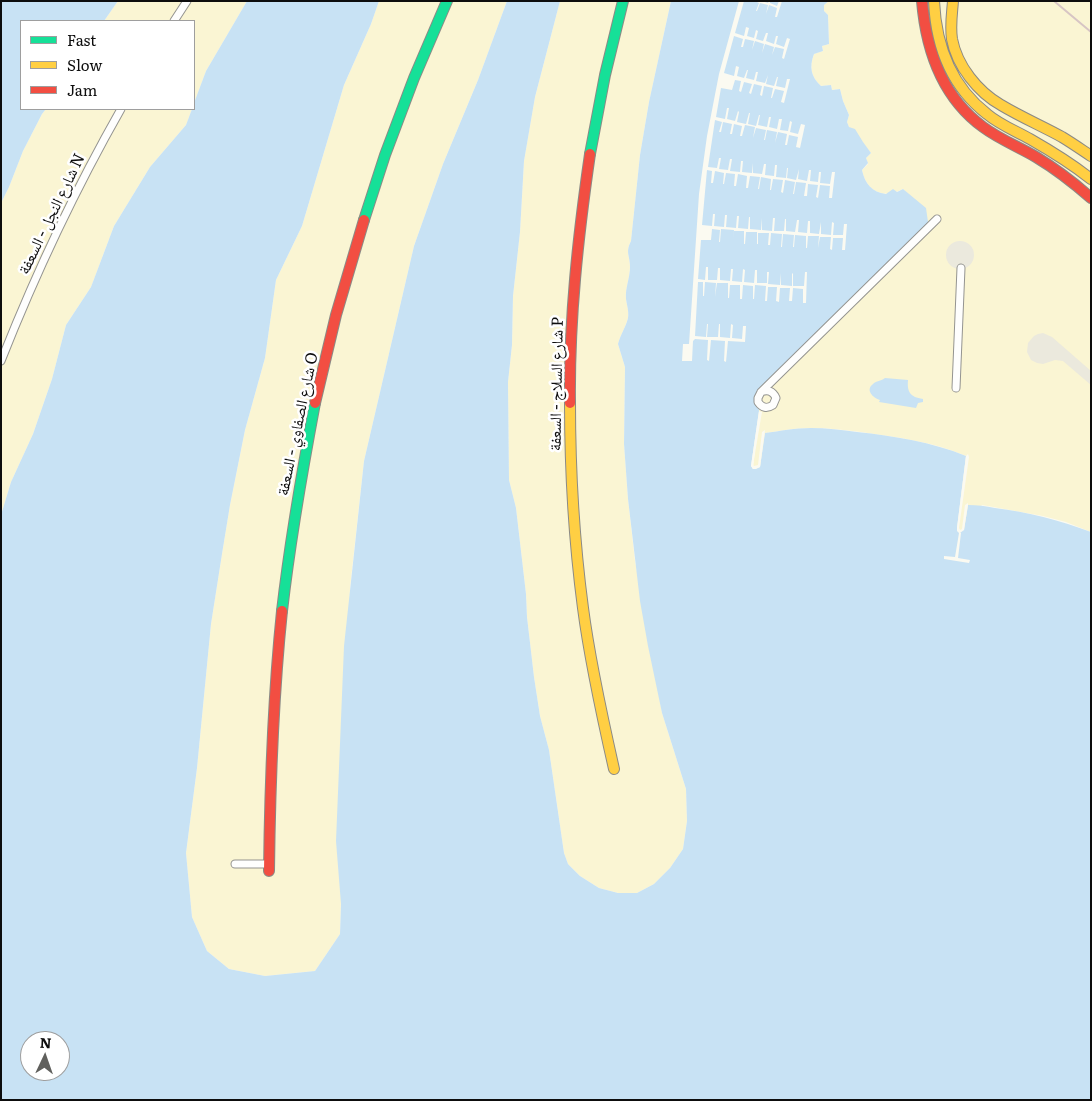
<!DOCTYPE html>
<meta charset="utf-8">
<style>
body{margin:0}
#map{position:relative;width:1092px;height:1101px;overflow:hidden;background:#fbfaf1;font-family:Literata,serif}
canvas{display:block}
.frame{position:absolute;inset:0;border:2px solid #0d0d0d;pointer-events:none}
.legend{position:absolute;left:20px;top:20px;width:175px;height:90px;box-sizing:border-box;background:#fff;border:1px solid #9e9e9e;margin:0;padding:6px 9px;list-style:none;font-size:15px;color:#0d0d0d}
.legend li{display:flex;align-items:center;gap:10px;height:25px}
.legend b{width:25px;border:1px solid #9e9e9e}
.north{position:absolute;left:20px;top:1031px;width:50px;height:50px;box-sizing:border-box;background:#fff;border:1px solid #9e9e9e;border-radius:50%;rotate:3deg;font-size:14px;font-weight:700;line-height:20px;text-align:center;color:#0d0d0d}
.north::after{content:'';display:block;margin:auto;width:18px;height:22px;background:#60605d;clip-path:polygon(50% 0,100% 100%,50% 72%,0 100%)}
</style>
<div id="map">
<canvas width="1092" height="1101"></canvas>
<div class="frame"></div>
<ul class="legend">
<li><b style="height:6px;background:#16e098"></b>Fast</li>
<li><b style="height:6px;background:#ffcf43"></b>Slow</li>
<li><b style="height:6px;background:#f24e42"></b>Jam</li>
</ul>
<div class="north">N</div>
</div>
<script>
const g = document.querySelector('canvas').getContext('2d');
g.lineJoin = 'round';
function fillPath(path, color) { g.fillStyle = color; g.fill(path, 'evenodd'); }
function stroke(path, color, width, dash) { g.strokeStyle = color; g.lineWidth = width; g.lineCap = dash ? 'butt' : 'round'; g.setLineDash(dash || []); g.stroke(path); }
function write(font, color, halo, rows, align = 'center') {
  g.font = font + ' Literata,"Noto Naskh Arabic",serif'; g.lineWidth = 5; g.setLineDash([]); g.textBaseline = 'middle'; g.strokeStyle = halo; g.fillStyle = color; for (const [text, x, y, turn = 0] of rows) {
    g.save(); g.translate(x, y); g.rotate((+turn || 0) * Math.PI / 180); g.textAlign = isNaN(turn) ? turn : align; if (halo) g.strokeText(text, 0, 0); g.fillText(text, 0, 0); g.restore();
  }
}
const sand = new Path2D(`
 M118,1H247L206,71L194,103V21H104Z
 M379,1H507L478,80L443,164L414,246L364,461L350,588L340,934L315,971L265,976L229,969L207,951L192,917L186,853L197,768L211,624L222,554L230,505L245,430L265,358L276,280L302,226L344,85L371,24Z
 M560,1H671L649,102L640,155L631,241C625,253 630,255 630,267C630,278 625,288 626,299C627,306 629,310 628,318C626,327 620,335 618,344L625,367L624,444L628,499L635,561L662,713L686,789L687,821L683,849L670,868L654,884L637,893H618L599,888L580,876L568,864L564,853L549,750L540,716L534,677L527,617L526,594L516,508L509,480L508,382L512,345L513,296L520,232L524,161L535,97Z
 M829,1H1091V532L1066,522L1043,516L982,505L964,530L957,531L966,456C934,442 896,437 861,432C844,430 828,428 811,428C795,428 780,431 765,433L760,467L753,469L759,411L757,398L913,199L903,189C883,200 866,191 862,170L868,164L866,158L871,153L849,127L847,122L849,115L843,101L840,89L832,90L831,85L821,86C811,77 809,67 814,54L823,51L822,46L829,44L828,15L824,11V5Z
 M46,109H192L186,125L150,167L114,226L91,287L66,325L52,379L33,434L11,482L1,515V203L9,187L23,151L42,114Z`);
const plaza = new Path2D(`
 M946 255a14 14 0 1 1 28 0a14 14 0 1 1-28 0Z
 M1043,333L1052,337L1091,371V385L1063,361L1055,360L1043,364L1037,363L1031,360L1027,352L1028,343L1034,336L1038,334Z`);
const water = new Path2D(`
 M1,1H118L104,21H21V109H46L42,114L23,151L9,187L1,203Z
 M247,1H379L371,24L344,85L302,226L276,280L265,358L245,430L230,505L222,554L211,624L197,768L186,853L192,917L207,951L229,969L265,976L315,971L340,934L341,904L336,841L344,646L364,461L414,246L443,164L478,80L507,1H560L535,97L524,161L520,232L513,296L512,345L508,382L509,480L516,508L526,594L527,617L534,677L540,716L549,750L564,853L568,864L580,876L599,888L618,893H637L654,884L670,868L683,849L687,821L686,789L662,713L648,646L640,601L628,499L624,444L625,367L618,344C620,335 626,327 628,318C629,311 627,306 626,299C625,288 630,278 630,267C630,255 625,253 631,241L640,155L649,102L671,1H829L824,5V11L828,15L829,44L822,46L823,51L814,54C809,67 811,77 821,86L831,85L832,90L840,89L843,101L849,115L847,122L849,127L855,129L863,142L871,153L866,158L868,163L862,170C865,184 872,192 886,194L893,189L897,192L903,189L926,208L929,229L757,398L759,411L751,466L753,469L760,467L765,433C780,431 795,428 811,428C826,428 842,430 857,432C894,436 932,442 966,456L957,528V531L964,530L968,505C977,505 986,506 995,508C1028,512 1059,520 1091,532V1100H1V515L11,482L33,434L52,379L66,325L91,287L114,226L150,167L186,125L192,109H194V103L206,71ZM30,1041H60V1071H30Z
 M885,378L908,380C907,392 910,397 923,399V402L918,403L916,408L879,402L880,400C873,398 865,390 873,384C877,380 880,382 885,378Z`);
const pier = new Path2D(`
 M739,1H744L735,33L744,36L746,27L749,28L747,36L754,38L756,30L758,31L756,39L763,41L766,33H768L766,41L774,44L776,36H778L776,44L784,47L787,38L790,39L784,59L782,58L784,49L775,47L772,55L774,47L765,44L762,53L764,44L755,41L752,50L754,41L745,39L743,47H741L743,39L734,36L724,73L734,76L736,66L739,67L737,76L744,78L747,70H748L746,78L754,80L756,72H758L756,81L765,83L768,75L766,84L774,86L777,77H778L776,86L785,88L787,79H790L784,103L781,102L784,91L775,89L772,98H771L773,88L764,86L762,96L760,95L762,86L754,84L751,94L749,93L752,84L744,82L741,92L739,91L741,81L735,80L732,90L721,88L716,117L725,119L727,108H729L727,119L735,121L738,111L739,112L737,122L746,124L749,113H750L748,124L756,126L759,115H760L758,125L767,127L769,117H771L769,127L777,129L779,119H782L780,130L788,131L790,121L792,122L790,132L798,134L801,124L805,125L800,148L796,147L798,137L789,135L787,145H785L787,134L778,132L775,143L777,132L767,130L765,140H764L766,130L756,128L753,138L755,127L745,125L742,136H740L742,126L734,124L732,134H730L732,124L723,122L721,132H719L722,122L715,120L708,167L717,168L719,158H721L719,169L728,170L730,159H732L730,171L740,172L741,161H743L742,172L752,173L753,163V173L762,174L764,164H766L765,175L774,176L775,165H777L776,177L786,178L787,168H788L787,178L796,180L799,169L798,179L807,181L809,170H811L810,181L818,182L819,172H821L820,183L830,184L832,172H835L832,198H829L830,186L820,185L818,198L816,197L818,185L808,184L807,196H804L806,183L796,182L794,194H793L795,182L785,180L783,193L781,192L783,180L773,179L771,190H770L771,179L761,177L759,189H758L760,177L750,176L748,188H746L747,176L738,174L736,186H734L735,174L726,173L724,184H723L724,173L715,171L713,183H711L712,171L707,170L702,225L712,226L713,214H715L714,226L724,227L725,215H727L726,227L736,228L737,216H739L738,228L748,229L749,217H750V229L761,230L762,218V230L772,231L773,218H775L774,231H784L785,219H786V231L795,232L797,220H799L798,232L807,233L808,221H810V233L819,234L821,222V234L831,235L832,222L834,223L833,235H843L844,224H847L845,250H842L843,238H833L832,250L830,249L831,237H820L818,248L819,236H808L807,248H806V236L795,235L794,247H793L794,235L783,234L782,247H781L782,234L771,233L770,245H768L769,233H758V244H757V232H746L745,244H744V231H734L733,242L734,230L721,229L720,242H719L720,230L712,229L711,240H701L698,279L705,280L706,267H708V280H717L718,268H720V280L730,281L731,269H733L732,281L742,282L743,269L745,270L744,282L754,283L755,270H757V283H767V272H769L768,284L780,285L781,273V285L792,286V273L793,274V286H804L805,272H807L806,303H803V289L793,288L792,301H789L790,288H780L779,302L776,301L777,287H768L767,301H765L766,286L755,285L754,299H753V286L743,285L742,299H740V285H730L729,298H728V283H717L715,297L716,283L705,282L704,296H703V282H698L695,336L706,337L707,324H708L707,337H718L719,324H720V337L730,338L731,324L733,325L732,338L742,339L743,326H746L745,342L728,341L726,362L724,361L725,341L711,340L709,361L707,360L708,340L695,339L693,341L692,361H682L683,344H689L699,194L707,136L719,74Z
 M755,1H762L768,3L769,1H770V3L777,6L779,1H782L777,17H775L777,8L769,5L766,14L768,5L760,3L757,11H756L759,3Z
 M759,411L762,412L753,465L754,466L758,465L762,432L765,430L760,467L756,469H753L751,466Z
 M968,454L969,457L959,528L960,530L962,529L965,505L968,503V505L964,530L960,533H961L958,558L970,560L969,563L944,559V556L955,557L959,533L957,531V528L966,456Z`);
const street = new Path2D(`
 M174,21L187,1
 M1,361C35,275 75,190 121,109
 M956,388L961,268
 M761,392C768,389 773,391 776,398L773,405C767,409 762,408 758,402V398L761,392L937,219
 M235,864H269`);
const fast = new Path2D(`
 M590,154L605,75L623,1
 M364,220L385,155L414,78L447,1
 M282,611C290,541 302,472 315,403`);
const slow = new Path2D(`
 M934,1C936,46 951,86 987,114C1000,125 1016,131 1030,139C1051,151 1072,164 1091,179
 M953,1C952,14 950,26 952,39C957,66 978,92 1001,105C1021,117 1042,126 1062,137C1072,143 1082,150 1091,156
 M570,403C570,471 574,540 583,608C590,662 602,716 614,769`);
const jam = new Path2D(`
 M922,1C926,49 942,97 983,127C999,139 1019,147 1036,157C1056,169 1074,183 1091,198
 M315,403L336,315L364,220
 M570,403C569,319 578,237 590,154
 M269,871C270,784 273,698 282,611`);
const rail = new Path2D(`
 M1054,1L1091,32`);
const streetNames = [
 ["شارع النجل - السعفة N",52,214,-64],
 ["شارع السلاج - السعفة P",557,384,-89],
 ["شارع الصفاوي - السعفة O",298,424,-78]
];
fillPath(sand, '#faf5d3');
fillPath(plaza, '#ebe9dd');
fillPath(water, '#c8e2f4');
fillPath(pier, '#fbfaf1');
stroke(street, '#949490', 9);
stroke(fast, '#8b8a86', 12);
stroke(slow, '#8b8a86', 12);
stroke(jam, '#8b8a86', 12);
stroke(street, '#fefefd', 7);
stroke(fast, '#16e098', 10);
stroke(slow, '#ffcf43', 10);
stroke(jam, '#f24e42', 10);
stroke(rail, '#d7c5c4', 2);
write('16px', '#0d0d0d', '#fff', streetNames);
</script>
